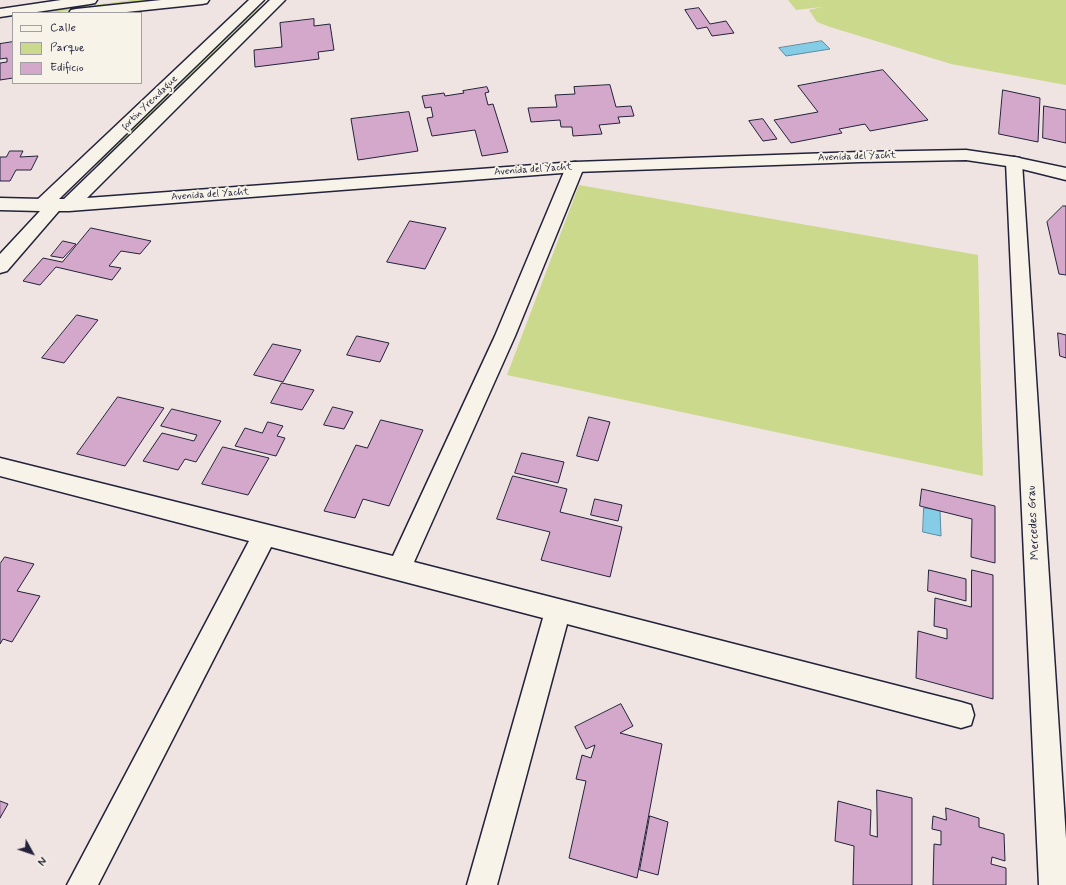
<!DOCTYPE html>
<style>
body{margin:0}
#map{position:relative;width:1066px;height:885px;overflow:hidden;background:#f0e4e2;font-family:Mynerve,sans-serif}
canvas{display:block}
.legend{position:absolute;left:12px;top:12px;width:130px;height:72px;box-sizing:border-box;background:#f7f3e8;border:1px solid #a29fa3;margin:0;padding:5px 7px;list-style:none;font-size:12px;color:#22223b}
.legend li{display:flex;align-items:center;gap:8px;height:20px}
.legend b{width:20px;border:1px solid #a29fa3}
.north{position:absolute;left:12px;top:833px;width:40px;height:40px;-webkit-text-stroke:3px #f7f3e8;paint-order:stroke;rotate:130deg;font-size:11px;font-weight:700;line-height:16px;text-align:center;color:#22223b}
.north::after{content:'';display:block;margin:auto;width:14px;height:18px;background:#22223b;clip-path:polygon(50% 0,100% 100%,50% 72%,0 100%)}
</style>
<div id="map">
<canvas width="1066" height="885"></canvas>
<ul class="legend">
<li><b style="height:5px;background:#f7f3e8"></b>Calle</li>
<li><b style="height:11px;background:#cbd98c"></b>Parque</li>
<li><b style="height:11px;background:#d3a8cb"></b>Edificio</li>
</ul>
<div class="north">N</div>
</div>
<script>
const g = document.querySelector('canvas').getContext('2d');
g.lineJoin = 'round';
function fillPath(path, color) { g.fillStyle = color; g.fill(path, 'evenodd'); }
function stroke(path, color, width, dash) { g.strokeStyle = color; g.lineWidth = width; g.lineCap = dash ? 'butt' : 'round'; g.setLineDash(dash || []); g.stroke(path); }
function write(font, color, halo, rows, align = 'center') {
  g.font = font + ' Mynerve,sans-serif'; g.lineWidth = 4; g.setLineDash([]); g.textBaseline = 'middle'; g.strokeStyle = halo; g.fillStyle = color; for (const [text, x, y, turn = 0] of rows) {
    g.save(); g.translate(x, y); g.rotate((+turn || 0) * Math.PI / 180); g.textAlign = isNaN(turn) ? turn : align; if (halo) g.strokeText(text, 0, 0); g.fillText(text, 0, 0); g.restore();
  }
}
const green = new Path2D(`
 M132,0H158L51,13H33Z
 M788,0H1066V85L951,64L830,27L817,22L809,10L822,7L796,10Z
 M260,8L262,9L98,166H97L96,163L257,9Z
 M579,185L978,255L983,476L507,375Z`);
const water = new Path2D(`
 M822,41L830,49L786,56L779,48Z
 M924,508L940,510L941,536L923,532Z`);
const building = new Path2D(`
 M699,8L710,24L726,21L734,33L712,36L707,27L697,29L685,10Z
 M314,19V26L330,24L334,50L318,52L319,59L255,67L254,50L282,47L280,23Z
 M13,42V78L0,80V63L7,62V58L0,59V44Z
 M883,70L928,120L870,131L865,124L839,129L842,133L791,143L774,120L818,112L798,86Z
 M610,85L616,107L631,106L634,116L618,117L620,123L599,125L602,134L573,136L572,127H561L560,120L531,122L528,108L557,107L555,95L575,94L574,87Z
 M487,87L489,92L485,93L488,105L493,104L508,152L482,156L475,130L432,136L427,118L433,117L431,107L425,108L422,96L444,93L445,96L464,93L463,91Z
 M1003,90L1040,98L1038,142L999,134Z
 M1044,106L1066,110V143L1043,138Z
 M409,112L418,151L358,160L351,119Z
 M763,119L777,139L763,141L749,121Z
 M10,151H23L20,157L38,156L31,170H16L10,181H0V157H6Z
 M1063,206H1066V275L1059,274L1047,222Z
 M410,221L446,228L425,269L387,262Z
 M91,228L151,241L140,254L121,251L109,266L121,268L112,280L56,267L40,285L23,281L43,258L62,262Z
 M63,241L76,244L63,258L51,256Z
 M77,315L98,320L64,363L42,358Z
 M1058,333L1066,335V358L1060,356Z
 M357,336L389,343L380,362L347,355Z
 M273,344L301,350L283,382L254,375Z
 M282,383L314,390L302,410L271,403Z
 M118,397L164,408L125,466L77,454Z
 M333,407L353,412L344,429L324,425Z
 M172,409L221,421L196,462L185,459L178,470L143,461L162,433L194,441L197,435L161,426Z
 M589,417L610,422L598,461L577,456Z
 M381,420L423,430L389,506L363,499L355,518L324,511L356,445L367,448Z
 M268,422L283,426L277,436L285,438L276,456L235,446L245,428L262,433Z
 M223,447L269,458L248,495L202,484Z
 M522,453L564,462L558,483L515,473Z
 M513,476L567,489L560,512L622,527L610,577L541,560L550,532L497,519Z
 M922,489L995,506V563L971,557L972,519L920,506Z
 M595,499L622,505L618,521L591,515Z
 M5,557L34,564L17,591L40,596L12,642L3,639L0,644V564Z
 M929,570L966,579V601L928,591Z
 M972,570L993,575V699L916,678L918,631L947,639V629L934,626L935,598L971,607Z
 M621,704L633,726L620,733L662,744L637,878L569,858L586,781L576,779L582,755L591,758L595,745L586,749L575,727Z
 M877,790L912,798V885H853L854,846L835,841L838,801L871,810L870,835L877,837Z
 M0,801L8,804L0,818Z
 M946,808L979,818V827L1004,834L1005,861L992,857L991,864L1006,868V885H933L934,844L941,845V831L932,829L933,816L946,820Z
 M650,816L668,822L658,875L640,870Z`);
const minor = new Path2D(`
 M1014,157L1020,158L1022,162L1066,839V885H1039L1006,162L1008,158Z
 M575,162L581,163L584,167L515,336L414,562L961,702L971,705L974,715L971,725L961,728L567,624L497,885H467L543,618L271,547L98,885H67L249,541L0,476V458L393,556L495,336L566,167L569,163Z
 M0,198L42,199C49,201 54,199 61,201L64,205L7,271L0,273V254L40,211L0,210Z`);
const tertiary = new Path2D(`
 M249,0H264L59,199H64L270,0H285L87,198L575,162L860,152L966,150L1014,157L1066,168V180L1014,167L966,160L860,162L575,172L69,211H42L36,209L33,205L36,201Z`);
const secondary = new Path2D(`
 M61,0H97L95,3L90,4L30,13H13V15L0,17V9Z
 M161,0H209L207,3L202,4L117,13H69L71,10L76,9Z`);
const farStreetnames = [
 ["fortin Yrendague",150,103,-44],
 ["Avenida del Yacht",857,157,-2],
 ["Avenida del Yacht",533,170,-4],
 ["Avenida del Yacht",210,195,-4]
];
const streetNames = [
 ["Mercedes Grau",1034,523,-93]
];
fillPath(green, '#cbd98c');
fillPath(water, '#85cde6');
stroke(water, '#5d89a2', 1);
fillPath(building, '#d3a8cb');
stroke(building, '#22223b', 1);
stroke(minor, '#22223b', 3);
stroke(tertiary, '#22223b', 3);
stroke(secondary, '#22223b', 3);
fillPath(minor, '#f7f3e8');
fillPath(tertiary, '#f7f3e8');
fillPath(secondary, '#f7f3e8');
write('10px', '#22223b', '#f7f3e8', farStreetnames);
write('12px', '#22223b', '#f7f3e8', streetNames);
</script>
